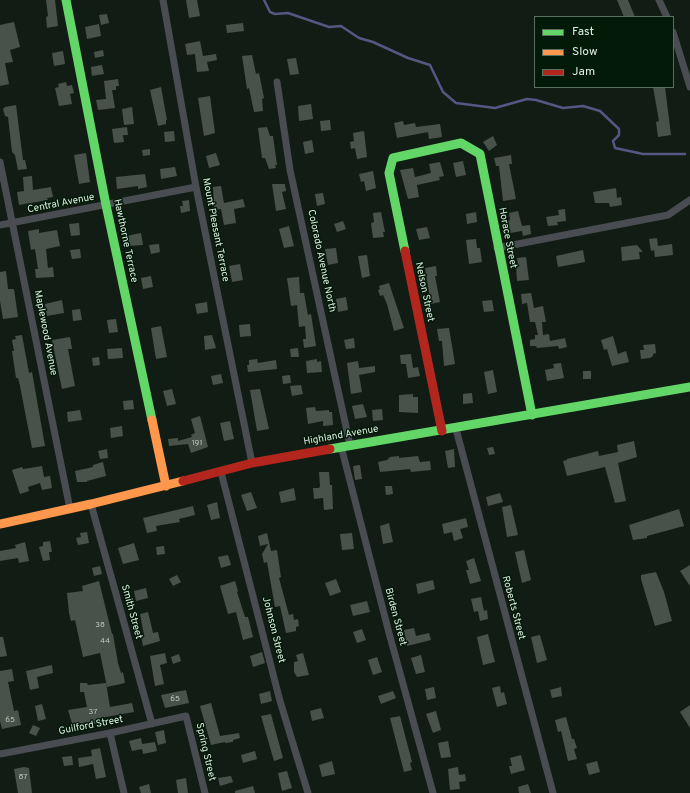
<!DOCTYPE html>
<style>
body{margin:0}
#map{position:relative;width:690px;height:793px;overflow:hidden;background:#111d14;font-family:Overpass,sans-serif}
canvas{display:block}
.legend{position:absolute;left:534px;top:16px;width:140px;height:72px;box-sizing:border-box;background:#031a09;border:1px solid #5b6e5f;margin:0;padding:5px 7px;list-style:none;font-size:12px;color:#deede1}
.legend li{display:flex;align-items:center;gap:8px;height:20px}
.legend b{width:20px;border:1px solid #5b6e5f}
</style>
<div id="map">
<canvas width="690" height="793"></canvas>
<ul class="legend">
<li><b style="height:5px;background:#63d668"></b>Fast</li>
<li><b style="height:5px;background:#ff974d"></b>Slow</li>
<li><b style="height:5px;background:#b3261e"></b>Jam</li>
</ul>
</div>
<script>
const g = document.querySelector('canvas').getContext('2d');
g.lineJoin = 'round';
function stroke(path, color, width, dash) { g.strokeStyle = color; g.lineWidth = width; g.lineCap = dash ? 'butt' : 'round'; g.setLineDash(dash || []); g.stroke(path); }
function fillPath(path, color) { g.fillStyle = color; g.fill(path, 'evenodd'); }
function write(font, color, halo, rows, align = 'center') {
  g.font = font + ' Overpass,sans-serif'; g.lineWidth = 3; g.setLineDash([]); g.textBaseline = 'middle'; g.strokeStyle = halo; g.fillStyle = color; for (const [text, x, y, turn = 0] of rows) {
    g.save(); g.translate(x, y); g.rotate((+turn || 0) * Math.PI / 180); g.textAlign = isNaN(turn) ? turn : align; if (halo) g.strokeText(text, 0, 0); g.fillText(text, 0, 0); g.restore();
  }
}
const stream = new Path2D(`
 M264,0L270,12L275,14L288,13L329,27L341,26L359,38L373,42L408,58L430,65L443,92L456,103L495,108L527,99L536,100L563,108L583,106L600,111L619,129V135L613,141L615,148L643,154H685`);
const building = new Path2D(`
 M46,0H55L58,26L47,28L46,17L48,16Z
 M186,0H197L200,16L189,18Z
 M617,0H628L635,17H624Z
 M107,14L109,23L101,25L99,15Z
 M14,22L20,47L10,50L13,62L5,63L9,84L0,86V25Z
 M243,23L244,31L227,33L226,25Z
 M99,24L101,36L87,39L85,27Z
 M200,41L203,56L216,54L217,60L207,62L209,71L197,72L195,54L187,55L185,44Z
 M103,50L104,56L95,58L94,52Z
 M63,51L65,64L54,66L52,53Z
 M252,55L256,74L259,73L264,98L262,99L263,111L254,112L249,88L247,89L242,56Z
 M296,58L299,74L290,75L287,59Z
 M102,65L104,74L92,76L91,67Z
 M118,79L119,86H116V90H112L115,108L98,110L96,100L106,99L104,81Z
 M66,82L67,86L72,85L74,93L70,94L72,104L59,106L55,88L59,87L58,84Z
 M161,87L167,120H166V124L158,126L150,90Z
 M653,87H665L671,135L658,137L656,122L659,121Z
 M210,96L215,133L204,136L198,98Z
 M311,104L313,119L299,121L298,106Z
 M16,105L23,160H25L27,169L18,170L15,155L12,152L8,117L5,116L3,109L5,107Z
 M132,107L134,124L124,125L122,109Z
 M330,120L331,130L321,131L320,121Z
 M403,121L404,125L415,123L416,127L440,124L442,137L429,139L428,132L397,138L394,123Z
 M127,127L128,135H123L124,142L114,143L112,129Z
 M267,127L270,136H273L277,165H275L276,168L269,169L265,158H262L258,128Z
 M174,131L175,141L165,142L164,132Z
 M364,131L367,157L357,159L355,148L351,149L350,142L354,141L353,133Z
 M493,136L497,145L489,151L483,142Z
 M312,140L314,152L305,154L303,142Z
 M150,149V155L143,156L142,150Z
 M86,153L90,182L79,184L74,155Z
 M216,153L220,165L209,168L206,156Z
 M511,155L512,164H509L516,199L503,201L499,166H496L494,158Z
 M463,161L466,175L456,177L453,163Z
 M440,162L444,176L439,177L440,180L417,185L419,197L408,199L400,170L413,168L415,177L431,173L429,164Z
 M175,167L177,176L161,179L160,169Z
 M373,171L376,188L366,191L364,181L361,182L359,174Z
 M145,174L147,187L138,189V186L117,189L116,177Z
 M32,176L33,190L51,187L53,197L47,198L48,200L19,205L17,192L24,191L23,177Z
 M272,184H285L286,191L282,192L286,209L276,211Z
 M221,186L224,203L243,199L245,207L234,209L236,223L224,225L221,209L214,210L213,187Z
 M616,188L617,198L621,197L622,205L610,207L609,203H595L593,192Z
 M323,193L325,204L317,206L315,194Z
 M189,200L190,211L181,213L180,206H183L182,201Z
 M565,209L566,221L557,222L558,225L548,226L546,217L559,215L558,210Z
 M518,211L522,226L530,225L531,234L523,236L522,231L510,233L508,221L510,220L509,213Z
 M381,212L385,232H383L384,237L373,238L371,223L374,222L373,213Z
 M476,212L477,222L467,224L466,214Z
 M343,221L346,229L337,232L334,224Z
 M79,223L80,235L71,236L69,224Z
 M289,226L294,246L284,248L279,229Z
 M427,227L430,238L419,240L416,229Z
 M39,229V233L57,230L60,246L46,249L48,268L53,267L54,277L36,278L35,269H38L35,249L31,250L28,231Z
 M141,233L143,245L128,246L126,236Z
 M657,238L658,246L672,244L673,255L655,257L654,250L651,251L649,239Z
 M476,239L477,248H480L482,262L469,264L466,240Z
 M159,244L160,252L151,254L149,245Z
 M637,245L643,252H639L640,259L622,261L621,247Z
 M336,248L338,263L328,265L325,249Z
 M80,249L81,258L72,259L70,250Z
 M583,250L585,262L558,267L556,256Z
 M367,255L370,276L362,278L358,256Z
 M526,257L529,280L517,281L516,265H518L517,258Z
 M240,264L243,280L232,282L229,266Z
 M436,266L437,276H435L440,302L431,304L425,268Z
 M6,271L8,289H14L18,317L3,319L0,301V272Z
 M151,276L153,287L143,289L141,278Z
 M299,277L300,293H304L308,315L311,314L316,346L304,348L303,339H306L305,326L299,327L297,305L291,306L287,278Z
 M389,283L404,328L394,331L387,304L383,295L380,296L378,290L380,289L379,286Z
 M531,293L534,308L543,306L546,322H542L543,335L549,334L550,341L565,338L567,347L559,349L558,346L537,348L536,346H530V340L535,339V335H538L535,322H530L527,303L522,304L521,294Z
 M346,297L348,310L338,312L336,299Z
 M62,300L64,313L47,316L45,304Z
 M492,300L494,311L484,312L482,301Z
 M207,302L208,312L197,314L195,304Z
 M80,309L82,320L73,321L72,310Z
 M116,319L118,332L109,333L107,320Z
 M250,324L251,336L240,337L239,325Z
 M161,326L167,357L156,359L151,328Z
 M449,328L455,364L444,366L442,341H439L437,329Z
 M22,335L29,373L32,372L45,446L32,448L20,386L18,378H16L12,351H14L12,340L16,339L15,336Z
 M212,335L216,348L205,350L204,336Z
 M613,336L618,354L626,351L629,362L612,366L607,349L604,350L601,340Z
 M70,337L72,349H68L75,386L62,389L52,340Z
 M354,338L355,348L346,349L344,340Z
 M655,344L656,353L653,354V356L650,358L641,359L640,350H644L643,345Z
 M122,348L123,358L108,359L107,349Z
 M298,348L299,357H291L290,349Z
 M411,354L413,368L418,367L420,376L408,378L406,364H401L400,355Z
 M99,357L100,365L93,366L92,358Z
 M257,359L258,363L276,360L277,369L248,372L247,365H249V360Z
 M317,359V362L321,361L322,372L307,373L306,361Z
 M358,361L359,368L375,366V372L359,375L362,392L351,394L347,363Z
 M561,363L564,378L547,381L545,370L554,368L553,364Z
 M493,370L497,392L488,394L484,372Z
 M583,371H591V379H583Z
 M221,374L223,383L213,385L211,376Z
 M290,375L291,383L283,384L282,376Z
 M301,385L303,394L292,396L290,386Z
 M172,389L176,404L167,406L163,391Z
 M260,389L269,429L257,431L250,390Z
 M472,393L473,403L463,404V394Z
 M413,394V397H418V413L399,412V395Z
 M133,400L134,409L124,410L123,401Z
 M363,404L367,417L355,419L352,406Z
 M315,407L316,411L329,410V412H332L333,425L323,426V421L308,424L306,408Z
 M382,409L383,420L373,421L372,410Z
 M80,410L82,420L68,422L67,412Z
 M200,416L208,447L191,453L188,444L169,446L168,439L178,438V441L192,437L191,435L195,433L191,419Z
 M230,421L234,439L224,441L220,423Z
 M122,426L123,436L111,438L110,428Z
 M634,441L637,457L618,463L626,501L615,503L605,467L567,476L563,461L567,460V459L598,451L599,456L618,452L617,445Z
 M493,447L495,454L489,455L487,448Z
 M107,449L108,458L100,459L98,451Z
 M454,449L455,467L448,468L445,451Z
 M399,456V458L418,456L420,462L430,461L431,470L411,472L410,469L380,472L378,462L387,460L390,457Z
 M103,462L106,476L87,481V482H77L75,471L93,467V465Z
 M360,465L362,479L355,480L353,466Z
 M42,466L44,477L50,476L52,488L42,490L40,483L28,487L29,491L20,494L12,470L22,467L23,469Z
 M319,472H329L330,485H332L333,509L324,510L323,498L314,499L313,488H319L320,486Z
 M385,486H392L393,494L386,495Z
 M294,488L296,500L281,503L279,492Z
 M251,492L257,508L247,511L241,495Z
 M500,493L503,502L488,506L486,497Z
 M217,502L220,518L211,520L207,505Z
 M511,505L518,535L507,537L502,507Z
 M193,506L195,515L179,519L180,522L156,526L157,531L147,533L143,518Z
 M679,509L684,526L647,536V538L633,540L629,525Z
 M466,518L468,527L460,529L463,538L454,541L452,532L444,534L442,524Z
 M389,523L393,542L383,544L380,526Z
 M87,532L89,543L78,545L76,538L81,537L80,533Z
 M267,533L271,551L277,550L281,577L279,578L289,615L293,614L294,620L298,619L299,626L296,627V631L286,633L280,606L275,607L267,562L264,563L262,554L268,544L260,546L258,536Z
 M352,533L354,549L342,550L340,534Z
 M50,541L52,552H49L50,560L43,561L39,547L43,546V542Z
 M25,542L29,561L19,563L18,558L0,561V551L16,548L15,545Z
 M134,543L139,560L123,564L118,548Z
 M164,546L165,554L157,555L156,547Z
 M524,550L531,580L522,583L515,552Z
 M228,555L231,565L221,568L218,557Z
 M474,558L481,581L470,584L466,570H469L466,561Z
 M690,565V586L680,571Z
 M100,566L102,574L94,576L92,568Z
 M656,572L664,592L672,621L655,626L641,579V575Z
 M177,575L181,582L173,586L169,579Z
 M336,579L341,592L330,596L325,583Z
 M433,580L435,589L418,594L416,584Z
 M99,581L112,634H113L118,663L121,673L123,672L125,683L107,687L100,653L83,657L75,620L71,621L69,613L67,593L83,591L82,586Z
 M235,581L238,591L237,592L245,617H248L253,637L243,640L236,612L228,614L220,586Z
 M146,588L148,598L136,601L134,591Z
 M481,597L484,611L487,610L488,619L480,621L478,611L474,612L471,599Z
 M367,601L370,612L353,616L350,605Z
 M148,612L153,633L158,632L160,641L143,646L141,636L144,635L140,614Z
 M414,628L416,636L429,633L431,640L407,646L404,630Z
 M362,629L366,640L357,643L353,632Z
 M488,634L495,662L483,665L477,637Z
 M540,635L547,660L537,663L531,637Z
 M0,637H3L7,656L0,657Z
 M262,652L265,663L253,667L250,656Z
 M165,653L167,663L160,665L164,684L155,686L150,656Z
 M303,653L309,675L297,677L294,672V662L298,661L296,655Z
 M179,654L181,661L173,664L171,657Z
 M421,655L425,672L416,674L411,658Z
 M377,657L382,672L373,675L368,660Z
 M52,665L53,673L37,677L39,688L30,690L26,671Z
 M12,669L14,681L8,682L14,711L18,710L21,725L2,729L0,721V671Z
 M80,683H87L88,685L106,683L110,707L132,703L134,712L100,718L101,723L73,727L68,710L87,707L84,692H80Z
 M500,686L501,693L504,692L507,704L497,707L492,688Z
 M434,687L436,698L427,700L425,689Z
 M561,687L562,696L552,698L550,690Z
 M186,690L189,703L165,708L161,695Z
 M270,691L272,701L261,704L259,694Z
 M393,691L396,698L381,704L378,696Z
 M211,703L220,736L239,733L240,738L233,740V742L225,743V742L211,745L200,706Z
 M42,704L46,719L38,721L35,706Z
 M690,705V728L680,712Z
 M321,708L324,718L312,721L310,711Z
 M436,711L441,730L433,733L426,714Z
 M271,714L283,758L274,761L261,716Z
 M400,716L412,762L410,763L412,770L404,772L390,718Z
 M566,717L572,739H574L577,748L574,749L577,759L568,761L561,731L558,732L555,720Z
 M33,725L40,728L36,736L29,733Z
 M164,730L166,743L158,745L155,732Z
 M141,738L142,744L155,742L157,751L143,754L142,749L132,751L129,741Z
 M448,741L451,757L441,758L438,743Z
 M100,748L106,777L96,779L93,764L79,767L78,758L92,756L91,750Z
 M255,751L257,759L243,763L241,755Z
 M521,755L525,770L511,774L509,766H512L510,758Z
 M72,756L73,765L64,766L62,757Z
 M332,761L335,774L322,777L319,765Z
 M597,761L600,772L589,775L586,764Z
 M24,767L29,768L32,793H18L14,769Z
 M458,767L459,775L465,774L466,781L459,782L460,789L450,790L448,769Z
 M287,771L292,788L282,791L278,773Z
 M231,776L233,782L220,786L218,778Z
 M186,778L188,793H178L176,780Z
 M149,784L151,793H141L139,787Z
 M528,784L531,793H519L518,787Z
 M253,786L255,793H235V791Z`);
const street = new Path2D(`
 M163,0L196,187L252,463
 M659,0L667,17
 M673,32L690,87
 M277,82L290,170L350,445
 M0,162L70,509
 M0,225L196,187
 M497,248L668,215L690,200
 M456,429L553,793
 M341,446L389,633L433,793
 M221,472L280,701L308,793
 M91,504L152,724
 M110,733L124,793
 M0,754L110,733L186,716L205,793`);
const fast = new Path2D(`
 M66,0L106,205L152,420
 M405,251L389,173L393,158L461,143L480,154L532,415
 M330,449L690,387`);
const slow = new Path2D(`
 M152,420L166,486
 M0,524L91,504L183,481`);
const jam = new Path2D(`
 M405,251L442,431
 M183,481L252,463L330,449`);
const numberNames = [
 ["191",197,443],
 ["38",100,625],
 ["44",105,641],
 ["65",175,699],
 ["37",93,712],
 ["65",10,720],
 ["87",23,777]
];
const streetNames = [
 ["Central Avenue",61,204,-11],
 ["Mount Pleasant Terrace",215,230,79],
 ["Horace Street",507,238,79],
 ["Hawthorne Terrace",125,241,78],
 ["Colorado Avenue North",321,261,78],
 ["Nelson Street",424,292,78],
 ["Maplewood Avenue",45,333,79],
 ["Highland Avenue",341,436,-10],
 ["Roberts Street",513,608,75],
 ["Smith Street",131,612,75],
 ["Birden Street",395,617,75],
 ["Johnson Street",273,630,76],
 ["Guilford Street",91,726,-11],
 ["Spring Street",205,752,77]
];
stroke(stream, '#535883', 2.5);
fillPath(building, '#48524a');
stroke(street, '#494d51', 7);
stroke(fast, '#63d668', 9);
stroke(slow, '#ff974d', 9);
stroke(jam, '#b3261e', 9);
write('8px', '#b8c6bb', null, numberNames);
write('10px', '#deede1', '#031a09', streetNames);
</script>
